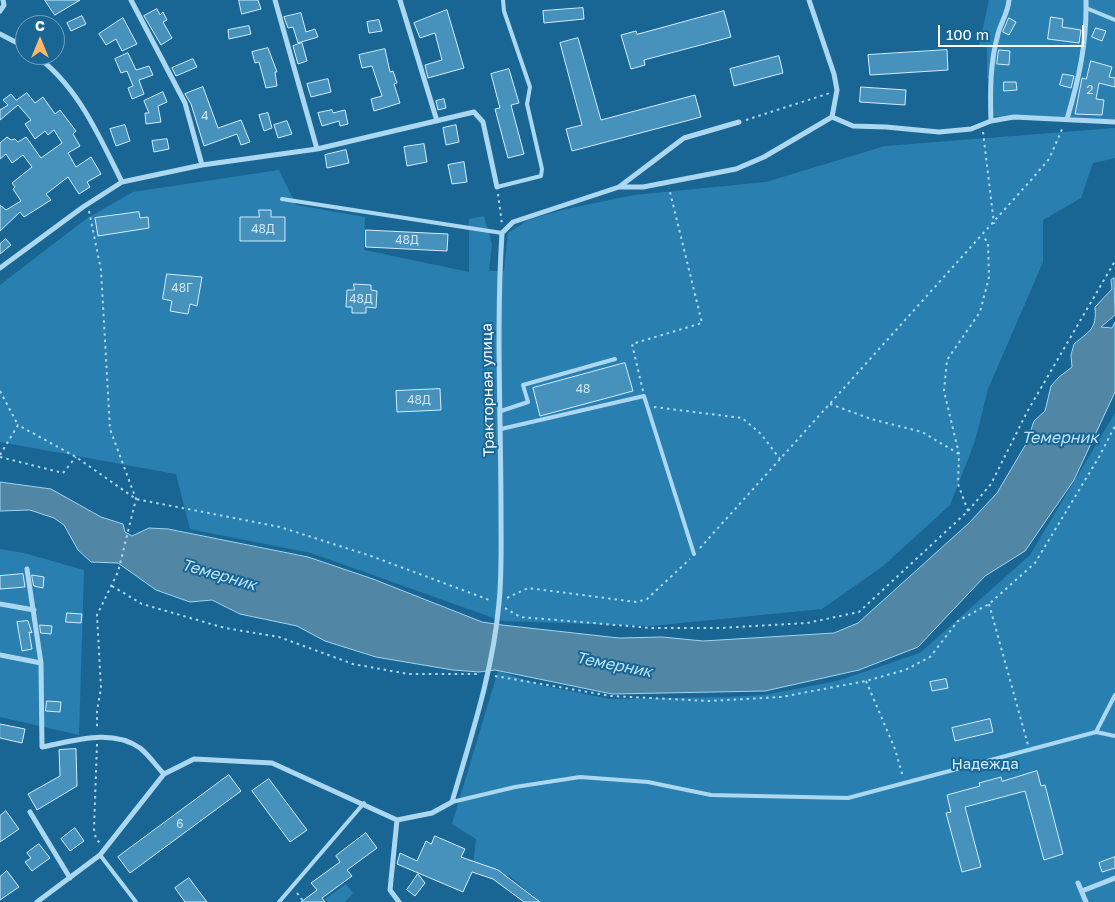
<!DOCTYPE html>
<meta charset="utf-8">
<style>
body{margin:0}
#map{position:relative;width:1115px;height:902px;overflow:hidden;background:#196694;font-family:"Golos Text",sans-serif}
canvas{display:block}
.north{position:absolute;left:15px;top:15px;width:50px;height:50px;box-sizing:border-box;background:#196694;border:1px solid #75a3bf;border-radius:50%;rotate:0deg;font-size:14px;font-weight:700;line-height:20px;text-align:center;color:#fff}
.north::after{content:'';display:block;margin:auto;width:18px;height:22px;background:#ffb76a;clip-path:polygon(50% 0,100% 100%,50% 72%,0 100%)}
.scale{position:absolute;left:938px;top:25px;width:146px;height:22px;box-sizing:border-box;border:2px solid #fff;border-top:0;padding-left:6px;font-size:15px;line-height:18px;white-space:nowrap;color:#fff;-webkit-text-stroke:4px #196694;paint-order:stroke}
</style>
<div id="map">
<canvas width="1115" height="902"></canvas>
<div class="north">С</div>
<div class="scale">100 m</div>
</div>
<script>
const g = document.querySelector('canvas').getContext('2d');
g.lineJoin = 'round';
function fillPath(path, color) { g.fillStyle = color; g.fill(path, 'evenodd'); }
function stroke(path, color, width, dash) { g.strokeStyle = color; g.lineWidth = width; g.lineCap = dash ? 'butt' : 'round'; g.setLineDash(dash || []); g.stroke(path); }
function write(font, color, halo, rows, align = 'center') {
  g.font = font + ' "Golos Text",sans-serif'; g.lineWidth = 4; g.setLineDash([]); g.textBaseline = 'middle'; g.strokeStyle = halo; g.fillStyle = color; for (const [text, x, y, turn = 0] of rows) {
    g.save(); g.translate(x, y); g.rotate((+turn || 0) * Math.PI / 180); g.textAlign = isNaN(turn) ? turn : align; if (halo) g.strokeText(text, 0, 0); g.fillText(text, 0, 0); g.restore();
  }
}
const green = new Path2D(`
 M989,0H1115V124L992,116L990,78H987V48L979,46Z
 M1115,128V158L1093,163L1081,198L1043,220V262L988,389L975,441L950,505L883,566L822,609L651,626L502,621L311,553L190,529L176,474L0,442V285L86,219L133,192L279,170L296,205L365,217L364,250L469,272V219L484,216L492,244L489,271H504L508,233L528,220L566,209L634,195L766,182L885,146Z
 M1115,413V902H540L510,876L473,868L476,839L452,824L498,671L540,685L610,699L727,697L764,695L837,681L920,653L1030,555Z
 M0,549L24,553L84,570L79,735L0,717Z
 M346,884L353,893L345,902H328L325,899Z`);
const water = new Path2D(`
 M1114,278L1115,315L1101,327L1112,328L1115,322V392L1074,480L1025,551L985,576L918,647L859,670L765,691L612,694L495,670L479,672L453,670L376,657L325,641L297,626L240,614L212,600L190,602L156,590L118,563L91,562L78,550L64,525L54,518L30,510L0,511V482L51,489L101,517L123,524L125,532L132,536L149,528L168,529L308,557L373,579L482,622L502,625L619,638L662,637L703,641L834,633L858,623L969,523L997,493L1026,444L1034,421L1045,411L1051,386L1059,377L1072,367L1071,355L1074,344C1089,331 1097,330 1095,307L1112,289L1111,280Z`);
const building = new Path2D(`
 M45,0H80L55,15Z
 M239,0H258L261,9L242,14Z
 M583,8L584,19L544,23L543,11Z
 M157,9L160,15L163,12L167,20L163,22L172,38L161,45L144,16Z
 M447,10L464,68L428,78L425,65L442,60L435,33L420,38L414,23Z
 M724,11L731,37L644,60L645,65L631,69L621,35L636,31L637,34Z
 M301,13L306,32L315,29L318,37L298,43L293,27L288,28L284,17Z
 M82,16L86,24L71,31L67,23Z
 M1051,17L1063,19L1062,27L1081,30L1079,43L1048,39Z
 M123,18L137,44L122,51L116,39L106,45L99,34Z
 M1009,18L1016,22L1009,35L1003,32Z
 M379,20L382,31L369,33L367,22Z
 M249,26L251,34L229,39L228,30Z
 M1096,28L1106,31L1102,41L1092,37Z
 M578,38L601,120L695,95L701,117L572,151L566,129L582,125L560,43Z
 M302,43L307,61L298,64L293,46Z
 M268,48L277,72H275L277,86L266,88L259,62L255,63L252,52Z
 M385,49L390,72L393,71L397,83L394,84L400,103L374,111L371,99L382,96L372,66L362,68L359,55Z
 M947,50L948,70L870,75L868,55Z
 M999,50L1010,51L1009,65L997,64Z
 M128,53L136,70L149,66L153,75L139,80L144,94L132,99L128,88L133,86L127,71L121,73L115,59Z
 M779,56L783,73L734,86L730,69Z
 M193,59L197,67L176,76L172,68Z
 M1091,61L1112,67L1109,77L1115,78V87L1099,83L1096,99L1104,100L1102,115L1075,114L1082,78L1086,79Z
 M509,69L519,103L511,105L524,154L508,158L495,109L500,108L491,74Z
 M1063,74L1074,76L1071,88L1060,85Z
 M328,79L331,92L311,97L307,84Z
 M1004,82H1016L1017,90L1004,91Z
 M203,87L218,128L241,120L250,142L241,145L237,134L204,146L191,104L185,94Z
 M861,87L906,90L905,105L860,102Z
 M163,92L167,102L158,106L161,122L146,124L145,113H149L144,101Z
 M27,93L35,103L43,97L55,114L60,110L76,131L73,134L80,146L68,153L76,167L91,157L101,174L87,182L90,187L79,194L68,177L46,194L51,200L24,217L20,212L0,231V205L6,210L21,201L13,189L15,187L12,183L32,167L23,155L12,163L6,154L0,159V143L7,137L11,140L15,139L18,142L26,137L41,158L62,143L54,130L48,135L45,131L35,139L25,124L31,120L18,105L0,120V110L8,105L3,100L11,94L16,100Z
 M444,99L446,108L438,110L436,101Z
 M332,110L333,113L345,110L348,124L340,126L339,121L322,126L318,113Z
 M268,113L272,128L264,131L259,115Z
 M287,121L292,134L278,138L274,125Z
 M125,125L130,141L116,146L110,129Z
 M456,125L459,142L446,145L443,128Z
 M167,139L169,149L154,152L152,141Z
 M424,144L427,162L407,166L404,147Z
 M346,150L349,163L327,168L325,155Z
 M464,162L467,182L452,184L448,165Z
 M259,210H271V217H285V241H240V217H259Z
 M139,212L140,218L148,217L149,228L98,236L95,218Z
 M366,230L448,234L447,251L366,247Z
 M6,239L11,245L0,254V244Z
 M167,274L202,277L197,306L190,304L188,314L170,311L172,301L163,299Z
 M354,284L371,285V290L377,291L376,308L366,307V313H352V307H346L347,290H354Z
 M625,363L633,391L540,416L533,388Z
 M440,389L441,410L397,412L396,391Z
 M23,574L25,587L0,589V576Z
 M32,575L44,577L43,588L34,586Z
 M67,613L82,614L81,623L66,622Z
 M28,621L32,633L29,632L32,649L22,651L17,622Z
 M40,625L52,626L51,634L41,633Z
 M946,679L948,688L932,691L930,682Z
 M47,701L61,702L60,712L46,711Z
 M990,719L993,732L955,741L952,728Z
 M0,724L25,729L22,743L0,738Z
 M76,749L77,786L37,810L28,794L60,776L59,750Z
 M1037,771L1041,786L1045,785L1063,854L1044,860L1025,791L965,807L981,867L962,872L946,813L951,812L947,795L980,786L979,783L1001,777L1002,781Z
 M229,775L241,791L130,873L118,857Z
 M269,779L307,830L290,842L252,791Z
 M6,811L19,829L0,842V816Z
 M75,828L84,841L70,851L61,839Z
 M366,833L377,848L347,870L352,876L322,898L325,902H301L317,890L311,883L340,862L336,856Z
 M435,836L465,849L461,857L498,870L540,902H524L493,879L472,872L463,892L397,864L400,853L417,861L426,841L431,844Z
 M39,844L50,858L32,871L25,862L31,858L27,853Z
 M1115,857V868L1102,872L1099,863Z
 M7,871L19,887L0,900V877Z
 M418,874L425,883L415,896L407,890Z
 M189,878L207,902H185L175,888Z`);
const path = new Path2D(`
 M746,120L830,93
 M983,132L994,224
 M498,194L502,224
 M89,211L101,270L110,429L136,499L118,572L97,615L101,688L97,711V730
 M0,391L18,425
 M643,391L632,344L702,323L669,188
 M830,404L871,419L922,432L959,454
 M654,407L742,418L761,434L780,459
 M0,455L18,425L76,457L136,499L280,527L371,556L492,601
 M0,457L63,473L76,457
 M968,511L958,484L959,454L944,391L947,360L980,312L989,277L988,243L983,236
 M700,548L1032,179L1049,159L1063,127
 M112,586L142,604L225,628L279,637L353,664L408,674H480
 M507,598L528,588L636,602L647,599L690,559
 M989,604L1028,745
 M505,608L520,617L652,628H721L807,623L859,612L968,511L991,484L1027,412L1115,261
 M495,676L611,696L709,701L781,697L866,681L905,670L930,657L958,621L989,604L1035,563L1099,457L1115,426
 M866,681L895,749L903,777
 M97,744L94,829L96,839L100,843
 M297,893L303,901`);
const service = new Path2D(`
 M1086,8L1115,20
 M497,187L541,176L542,169L527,104L530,87L504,11L503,0
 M282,199L502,233
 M501,411L528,402L523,385L615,359
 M501,429L644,396L694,554
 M1096,732L1115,695
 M452,802L515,787L580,777L648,782L711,795L848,798L1096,732L1115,736
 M100,855L136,902
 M279,902L364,803`);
const minor = new Path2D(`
 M131,0L185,103L202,165
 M275,0L317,149
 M400,0L437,121
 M809,0L834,74L837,90L832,117
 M0,11L4,5L3,0
 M0,34L25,47
 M35,55C78,86 99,136 122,182
 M832,117L853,126L886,127L939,132L971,129L991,121L1014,117L1115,122
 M1067,119C1079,79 1087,42 1086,0
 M991,121C990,91 990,63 998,34C1001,22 1008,13 1009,0
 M619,187H643L736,169L764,157L832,117
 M0,268L83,207L122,182L202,165L317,149L474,112L483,122L497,187
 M27,569L41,663L42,747C74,741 111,728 140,748C149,755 156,766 164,774
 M0,604L34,610
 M0,655L41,663
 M30,812L70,878
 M397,820L432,813L452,802C471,737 493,671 499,603C502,573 501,543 501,512C501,419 496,326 502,233L513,222L619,187L684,138L739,122
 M1078,883L1086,902
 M1082,891L1115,878
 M37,902L100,855L164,774L194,759L272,763L397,820L390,890L399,902`);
const numberNames = [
 ["2",1090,90],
 ["4",205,116],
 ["48Д",263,229],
 ["48Д",407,240],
 ["48Г",182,288],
 ["48Д",361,299],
 ["48",583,389],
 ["48Д",419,400],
 ["6",180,824]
];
const streetNames = [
 ["Тракторная улица",488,390,-91]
];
const parkNames = [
 ["Надежда",985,764]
];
const waterNames = [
 ["Темерник",1060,438],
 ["Темерник",219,575,16],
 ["Темерник",614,665,11]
];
fillPath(green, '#2980b0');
fillPath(water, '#5186a5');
stroke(water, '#9ed5f2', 1);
fillPath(building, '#4692bd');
stroke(building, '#d2ecfb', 1);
stroke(path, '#abd7f0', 2, [2.5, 4]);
stroke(service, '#abd7f0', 4);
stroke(minor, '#abd7f0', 5);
write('12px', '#d1e4ee', null, numberNames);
write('15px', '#fff', '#196694', streetNames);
write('15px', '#d2ecfb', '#196694', parkNames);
write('italic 16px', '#bbe2f7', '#196694', waterNames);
</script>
